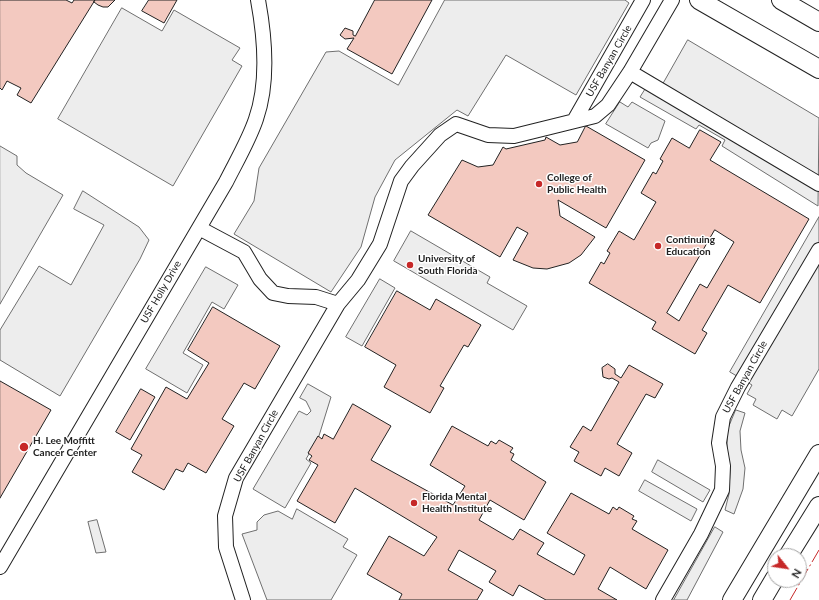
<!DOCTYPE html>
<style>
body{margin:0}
#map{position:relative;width:819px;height:600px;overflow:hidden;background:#fff;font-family:Lato,sans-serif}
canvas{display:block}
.north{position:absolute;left:767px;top:548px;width:40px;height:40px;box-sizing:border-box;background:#fff;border:1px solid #a7a7a7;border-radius:50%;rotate:120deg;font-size:11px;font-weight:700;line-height:16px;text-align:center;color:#222}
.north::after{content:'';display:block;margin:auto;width:14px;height:18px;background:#c62828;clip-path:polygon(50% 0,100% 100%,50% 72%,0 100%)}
</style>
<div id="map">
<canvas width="819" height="600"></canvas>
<div class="north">N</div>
</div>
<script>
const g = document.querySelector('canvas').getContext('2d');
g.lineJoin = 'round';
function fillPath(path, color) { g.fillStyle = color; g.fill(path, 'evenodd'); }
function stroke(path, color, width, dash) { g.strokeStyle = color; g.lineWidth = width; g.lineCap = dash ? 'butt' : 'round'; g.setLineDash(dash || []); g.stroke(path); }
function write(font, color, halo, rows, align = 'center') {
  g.font = font + ' Lato,sans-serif'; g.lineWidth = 3; g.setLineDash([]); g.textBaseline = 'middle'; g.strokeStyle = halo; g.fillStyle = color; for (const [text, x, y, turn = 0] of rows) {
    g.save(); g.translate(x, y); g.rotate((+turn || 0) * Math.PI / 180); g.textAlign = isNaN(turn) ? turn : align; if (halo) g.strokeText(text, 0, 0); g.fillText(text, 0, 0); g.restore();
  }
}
const parking = new Path2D(`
 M445,0H625L629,3L576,95L506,55L468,116L457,110L395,160L375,197L361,247L331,292L234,234L254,201L259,168L326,52L339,51L398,85Z
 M122,8L162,31L174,10L240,48L232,60L242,66L173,186L58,119Z
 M688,40L819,118L818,206L722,146L725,140L699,125L696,129L640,97L645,89L660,88Z
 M620,102L628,107L632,102L665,121L658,140L651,143L648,148L606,124Z
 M0,146L17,156V165L26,173L63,195L0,304Z
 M83,191L139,227L149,240L140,259L60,396L0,360V330L39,266L71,285L104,225L74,209Z
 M819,217V369L792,416L782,410L777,419L753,405L756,399L747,394L752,385L730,372Z
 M411,231L490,277L487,283L527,306L513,330L394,261Z
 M206,267L238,285L224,309L212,302L183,353L203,365L187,393L146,369Z
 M380,279L395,288L362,346L346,337Z
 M308,384L331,397L318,439L306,459L311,463L285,508L253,489L299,411L307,415L311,411L306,401L300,398Z
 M736,410L745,413L740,431L741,450L745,468L743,489L734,514L725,510L729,494L730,468L727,448V431Z
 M658,460L710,490L703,502L652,472Z
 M645,480L697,509L691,521L639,491Z
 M297,509L348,539L343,547L357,555L331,600H267L242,534L257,530V522L264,515L278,511L292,519Z
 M97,520L106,552L96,553L88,522Z
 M715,527L723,532L687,600H674Z`);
const building = new Path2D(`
 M0,0H66L72,3L74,0H95L31,103L17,95L21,88L7,81L2,90L0,88Z
 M95,0H115L108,7H103L98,5L94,2Z
 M149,0H177L164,23L142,11Z
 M375,0H432L392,74L347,49L354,38L345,39L340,35L345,28L353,31V35L355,36Z
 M586,126L645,160L606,228L558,200L560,216L595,237L581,255L569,263L547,269L533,268L513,260L528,233L517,227L500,257L428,215L462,160L478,167L493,165L503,147L506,149L545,140L546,137L560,145L577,142Z
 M700,130L721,142L710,160L809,219L760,303L728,285L702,330L707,333L695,354L652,329L656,322L589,283L601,262L604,264L610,253L607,251L619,231L634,240L656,202L641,193L653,172L656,174L663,161L660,159L672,138L689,148ZM715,230L734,242L707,288L700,284L679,321L667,313Z
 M397,291L430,310L436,299L481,325L468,347L464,345L440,386L444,388L430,413L384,387L396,365L365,347Z
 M213,307L280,346L255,389L244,383L222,419L234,426L206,473L188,463L183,472L176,469L164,490L132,472L142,455L131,449L166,387L187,399L209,363L188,350Z
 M608,364L615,369V374L621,378L629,365L663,384L655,398L646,394L617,444L632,453L619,476L605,468L601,476L574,461L579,452L570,447L583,426L591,431L619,382L612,378L609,379L603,377L602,368Z
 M0,381L51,410L0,498Z
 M141,389L155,397L130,440L116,432Z
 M353,404L391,426L371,460L453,505L465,486L430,465L452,426L488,446L491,441L496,444L499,440L513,448L510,452L514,454L511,460L546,482L524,520L490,500L479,520L513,540L520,529L544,543L537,554L574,575L585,555L547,533L571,493L609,514L613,507L617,510L619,507L634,516L632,519L637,521L632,529L668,550L646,589L610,567L598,589L617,600H546L519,585L513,596L489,582L496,571L459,550L448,570L483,590L477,600H399L402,594L367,574L389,536L424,556L437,537L355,488L335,523L297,501L318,465L309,460L312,456L308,453L318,436L322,439L324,434L333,439Z`);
const minor = new Path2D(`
 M630,72L819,184
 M574,121L643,0
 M199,228L244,252L260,279L273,293L288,296L316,297L338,304
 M0,567L226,182C236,162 249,140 256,119C269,82 265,38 258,0
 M243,600L226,547L225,516L236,478L338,304L358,280L380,244L401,181L412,166L440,135L456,124L488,135L514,136L595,116L608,105L630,72L672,0
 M663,600L701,534L722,490L723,466L719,443L723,417L738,387L819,250`);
const major = new Path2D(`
 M699,0L819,69
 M781,0L819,22
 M788,556L819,506
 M732,600L819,454
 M762,600L775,578`);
const power = new Path2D(`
 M790,600L819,550`);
const markers = [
 [539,184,4,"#c62828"],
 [658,246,4,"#c62828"],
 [410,265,4,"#c62828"],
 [24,447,5,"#c62828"],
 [414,503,4,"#c62828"]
];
const streetNames = [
 ["USF Banyan Circle",609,61,-60],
 ["USF Holly Drive",161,292,-60],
 ["USF Banyan Circle",745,377,-61],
 ["USF Banyan Circle",256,446,-61]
];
const poiNames = [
 ["College of",547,178],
 ["Public Health",547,190],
 ["Continuing",666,240],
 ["Education",666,252],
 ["University of",418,259],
 ["South Florida",418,271],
 ["H. Lee Moffitt",33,441],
 ["Cancer Center",33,453],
 ["Florida Mental",422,497],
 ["Health Institute",422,509]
];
fillPath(parking, '#ededed');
stroke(parking, '#6f6f6f', 1);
fillPath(building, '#f3c9c0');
stroke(building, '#222', 1);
stroke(minor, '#222', 16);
stroke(major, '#222', 20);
stroke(minor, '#fff', 14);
stroke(major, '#fff', 18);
stroke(power, '#c62828', 1, [14, 3, 2, 3]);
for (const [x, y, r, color] of markers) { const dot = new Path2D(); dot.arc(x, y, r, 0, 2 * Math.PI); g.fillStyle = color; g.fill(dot); stroke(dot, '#fff', 1.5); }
write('10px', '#222', '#fff', streetNames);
write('bold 10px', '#222', '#fff', poiNames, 'left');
</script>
